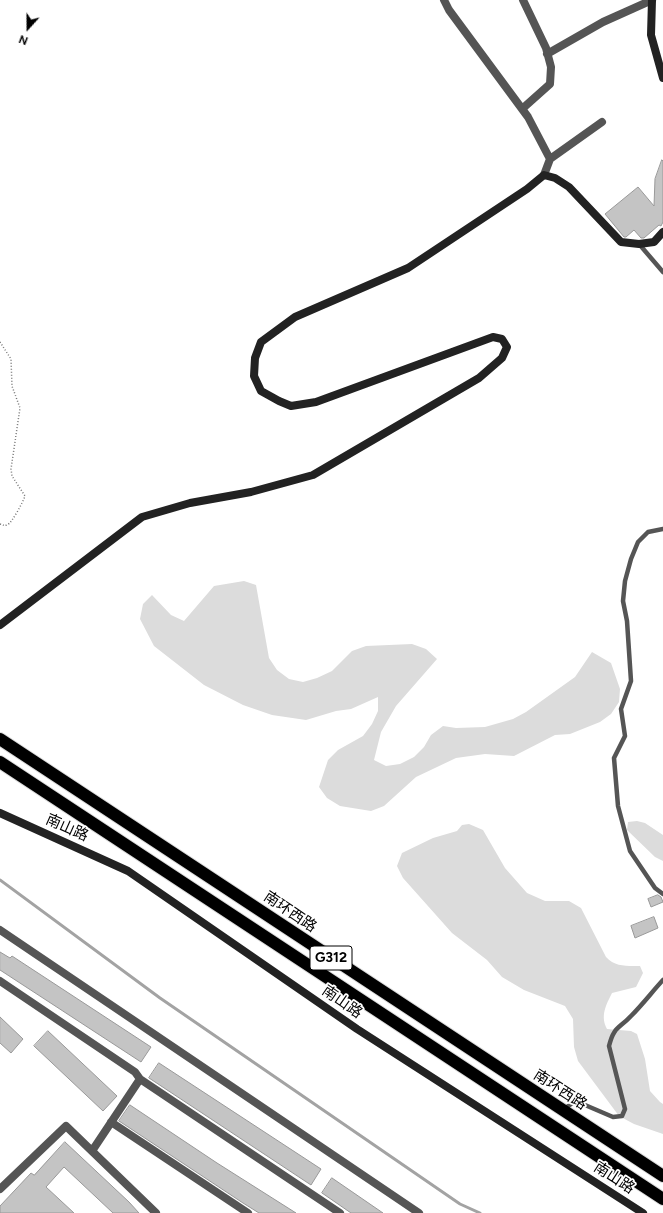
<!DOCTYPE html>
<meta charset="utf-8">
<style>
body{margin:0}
#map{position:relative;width:663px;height:1213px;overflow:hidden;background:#fff;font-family:Figtree,sans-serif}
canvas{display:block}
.north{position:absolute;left:8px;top:8px;width:40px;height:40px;-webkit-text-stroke:3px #fff;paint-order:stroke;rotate:201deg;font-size:11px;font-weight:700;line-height:16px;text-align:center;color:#000}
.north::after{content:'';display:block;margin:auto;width:14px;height:18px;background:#000;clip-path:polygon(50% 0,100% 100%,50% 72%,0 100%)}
</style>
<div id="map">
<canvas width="663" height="1213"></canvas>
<div class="north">N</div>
</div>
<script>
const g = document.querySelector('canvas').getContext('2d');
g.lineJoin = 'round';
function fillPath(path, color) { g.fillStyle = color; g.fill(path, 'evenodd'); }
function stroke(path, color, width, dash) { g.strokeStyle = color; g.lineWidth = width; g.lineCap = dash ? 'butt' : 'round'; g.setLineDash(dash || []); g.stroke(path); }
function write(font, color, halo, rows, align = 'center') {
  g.font = font + ' Figtree,"Noto Sans SC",sans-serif'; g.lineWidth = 3.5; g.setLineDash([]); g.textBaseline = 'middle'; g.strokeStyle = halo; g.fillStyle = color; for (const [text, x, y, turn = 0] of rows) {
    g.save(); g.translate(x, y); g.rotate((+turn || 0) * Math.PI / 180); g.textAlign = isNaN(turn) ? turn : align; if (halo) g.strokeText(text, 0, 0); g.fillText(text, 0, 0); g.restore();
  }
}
const green = new Path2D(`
 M244,581L256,585L269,658L277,670L289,679L303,682L317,678L332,671L352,651L366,646L412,644L426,649L437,659L396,706L381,732L374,760L386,766L400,764L414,757L424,747L431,735L443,726L456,728L485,727L513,719L526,712L575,677L592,652L611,663L620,689L619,702L611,714L600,722L570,734L555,735L514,756L485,754L456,758L416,777L384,806L371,811L340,806L327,798L319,787L328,760L338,750L363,736L372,724L378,711V697L351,709L336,711L306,720L272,715L243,705L204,685L154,646L140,619L143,604L152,595L171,615L184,621L214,586Z
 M637,821L645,823L663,835V861L655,857L627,830L628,822Z
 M469,824L483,830L505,868L527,893L545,901H569L581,908L606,957C615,967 627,966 640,966L643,973L636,987L612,993C606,1005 600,1016 607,1029L631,1031L637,1034L645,1059L650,1091L660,1102L663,1104V1134L634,1124L619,1116L578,1061L574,1047L573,1019L565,1006L524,990L502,977L487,960L452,933L403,878L397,866L402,853L433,838L457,831L462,825Z`);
const stream = new Path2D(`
 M0,880L160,998L460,1204L480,1213`);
const building = new Path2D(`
 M662,160L663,161V222L661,226L659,225L644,238H641L634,230L626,237H624L605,214L638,187L654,206L655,179Z
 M658,895L661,897L663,902L651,907L648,899Z
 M654,917L658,928L635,938L631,926Z
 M0,952L10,958L12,956L151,1047L141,1062L0,970Z
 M0,1017L23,1039L11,1053L0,1043Z
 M48,1031L117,1096L103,1111L34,1046Z
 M159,1063L321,1169L311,1185L149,1078Z
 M130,1105L217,1163L296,1213H259L243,1203L119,1121Z
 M65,1142L129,1202L139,1213H113L64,1167L46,1187L74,1213H0V1206L31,1173L34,1175Z
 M332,1178L383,1213H351L322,1193Z`);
const path = new Path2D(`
 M0,342L11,359L12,386L20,408L11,469L12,476L25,496C23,502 12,523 7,525C4,526 3,525 0,524`);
const lane = new Path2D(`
 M639,244L663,272
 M663,529L648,532L638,542L631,559L625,581L623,601L627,621L631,681L621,709L625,736L614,758L618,806L630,851L655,888L663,894
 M564,1109L574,1102L585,1105L613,1117L622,1116L625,1109L609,1046C614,1026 619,1029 631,1016C642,1005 652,992 663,980`);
const street = new Path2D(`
 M444,0L449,10L528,117L550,159L544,175
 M547,54L603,22L652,0
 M522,109L550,84L551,67L546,48L523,0
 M550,159L602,122
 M0,930L419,1213
 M0,981L135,1072L140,1079
 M111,1122L248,1213
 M92,1151L140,1079L340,1213
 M0,1189L66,1126L156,1213`);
const secondary = new Path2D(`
 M652,0L651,35L663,78
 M0,625L142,517L190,503L251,492L313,475L479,378L502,358L507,347L502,339L493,337L316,402L291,406L279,401L261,391L254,376L255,358L261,342L295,317L408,268L527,189L544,175L555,178L569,187L621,242L639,244L654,242L663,232
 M0,813L128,871L357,1029L643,1213`);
const highway = new Path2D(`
 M0,739L663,1176
 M0,762L663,1199`);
const shields = [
 [331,958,42]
];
const shieldNames = [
 ["G312",331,958]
];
const streetNames = [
 ["南山路",67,828,24],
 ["南环西路",290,912,34],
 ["南山路",342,1002,35],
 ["南环西路",560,1090,33],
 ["南山路",614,1178,33]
];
fillPath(green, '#dcdcdc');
stroke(stream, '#a3a3a3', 3);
fillPath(building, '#c4c4c4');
stroke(building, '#999', 1);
stroke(highway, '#dbdbdb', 14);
stroke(path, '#777', 1.5, [1, 2]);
stroke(lane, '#555', 4.5);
stroke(street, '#555', 8);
stroke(secondary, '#222', 8);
stroke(highway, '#000', 12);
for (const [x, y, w] of shields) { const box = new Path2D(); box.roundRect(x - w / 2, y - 12, w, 24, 3); g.fillStyle = '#fff'; g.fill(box); stroke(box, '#000', 1); }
write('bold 14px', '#000', null, shieldNames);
write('15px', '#000', '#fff', streetNames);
</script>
